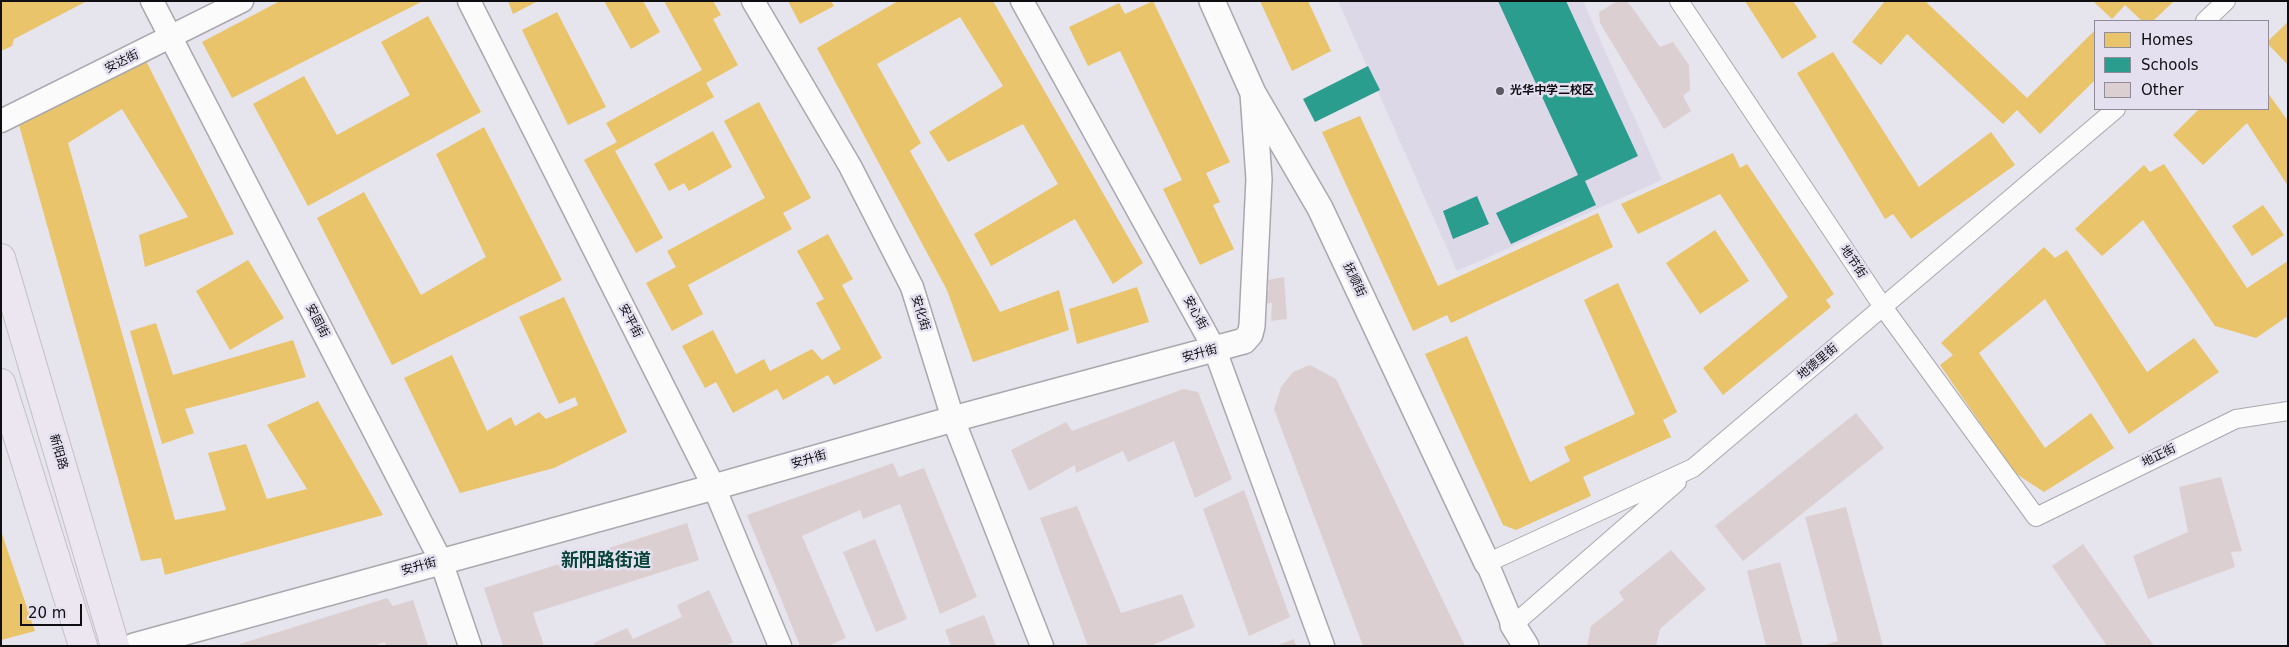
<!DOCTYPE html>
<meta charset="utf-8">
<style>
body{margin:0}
#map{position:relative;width:2289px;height:647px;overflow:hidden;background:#e6e4ec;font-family:"DejaVu Sans",sans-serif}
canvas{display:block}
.frame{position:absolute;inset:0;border:2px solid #0f0e13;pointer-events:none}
.legend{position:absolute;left:2094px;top:20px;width:175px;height:90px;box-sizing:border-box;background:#e5e0ef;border:1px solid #8f8c97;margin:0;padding:6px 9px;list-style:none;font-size:15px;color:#0f0e13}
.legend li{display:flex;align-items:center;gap:10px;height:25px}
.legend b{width:25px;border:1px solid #8f8c97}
.scale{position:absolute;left:20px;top:604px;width:62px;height:22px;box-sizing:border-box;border:2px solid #0f0e13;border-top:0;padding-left:6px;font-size:15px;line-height:18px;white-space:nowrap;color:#0f0e13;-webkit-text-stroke:4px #e5e0ef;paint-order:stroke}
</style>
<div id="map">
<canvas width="2289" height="647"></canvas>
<div class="frame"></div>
<ul class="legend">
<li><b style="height:14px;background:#e9c46a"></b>Homes</li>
<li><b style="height:14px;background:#2a9d8f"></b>Schools</li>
<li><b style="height:14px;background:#dccfd1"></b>Other</li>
</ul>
<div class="scale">20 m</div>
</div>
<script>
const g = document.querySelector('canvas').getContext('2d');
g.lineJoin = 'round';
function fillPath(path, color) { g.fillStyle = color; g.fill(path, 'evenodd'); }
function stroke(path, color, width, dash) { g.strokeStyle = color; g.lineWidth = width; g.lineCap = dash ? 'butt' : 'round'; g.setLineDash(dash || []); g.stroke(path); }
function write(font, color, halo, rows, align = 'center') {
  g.font = font + ' "DejaVu Sans","Noto Sans SC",sans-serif'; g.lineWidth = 5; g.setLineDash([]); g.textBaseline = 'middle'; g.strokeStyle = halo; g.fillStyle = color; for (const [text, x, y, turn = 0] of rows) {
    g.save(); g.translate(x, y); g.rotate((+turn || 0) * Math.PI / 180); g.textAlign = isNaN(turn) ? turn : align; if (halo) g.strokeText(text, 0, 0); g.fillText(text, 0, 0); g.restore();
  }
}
const built = new Path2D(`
 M1338,1H1583L1662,180L1457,271Z`);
const homes = new Path2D(`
 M1,1H87L14,39L12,46L1,51Z
 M280,1H423L232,98L202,42Z
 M508,1H538L513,14Z
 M604,1H643L660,32L631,49Z
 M664,1H713L721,15L713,19L738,65L706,83L714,97L615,151L663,238L636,253L584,160L617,142L606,123L702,70Z
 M788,1H831L834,6L800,24Z
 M898,1H993L1143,263L1113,284L1075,219L991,266L974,234L1058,184L1023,124L948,162L929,132L1003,86L960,17L877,64L921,143L910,151L1000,312L1059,290L1069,330L973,362L947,290L817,48Z
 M1153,1L1230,162L1206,173L1220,202L1213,205L1234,249L1200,265L1163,189L1182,180L1120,51L1088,66L1069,27L1119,3L1125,14Z
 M1260,1H1308L1331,51L1292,71Z
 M1745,1H1793L1817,37L1782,59Z
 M1885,1H1925L2027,98L2095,30V80L2040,134L2017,110L2003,124L1907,34L1881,65L1852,42Z
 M2093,1H2174L2153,21H2142L2125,5L2112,19Z
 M557,12L606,107L568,125L522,30Z
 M428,16L481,112L308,206L253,104L304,76L337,135L410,95L381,42Z
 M2288,22V65L2268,44V41Z
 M1833,52L1919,187L1991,132L2015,165L1911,239L1893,214L1885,219L1797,73Z
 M146,61L234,234L145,267L139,235L188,217L122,109L68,143L175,520L226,510L208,453L246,444L267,499L307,489L267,425L318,401L383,515L165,575L161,558L141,561L19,125Z
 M2268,93L2288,121V186L2247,123L2203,165L2173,135L2199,109H2268Z
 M759,102L811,198L783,213L792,229L688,285L703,314L672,331L646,283L676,267L667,251L765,198L724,121Z
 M1360,116L1438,286L1598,213L1613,247L1451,323L1447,315L1413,331L1322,132Z
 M484,127L562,280L392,365L317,218L364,192L421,295L486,257L436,154Z
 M713,131L732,167L689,191L684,183L669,191L654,164Z
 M1733,153L1740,168L1747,164L1834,294L1826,300L1831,307L1723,395L1703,368L1788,297L1720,194L1638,234L1621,204Z
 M2164,164L2247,288L2288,261V316L2256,338L2215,326L2143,220L2102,256L2075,229L2144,165L2150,172Z
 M2263,205L2284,235L2252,256L2232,226Z
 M1715,230L1749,281L1700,314L1666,263Z
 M828,234L853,279L842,285L882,358L834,385L828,375L783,400L777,389L733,413L716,382L705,388L682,346L713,330L736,374L764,359L770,371L812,349L822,360L841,349L816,303L824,299L797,251Z
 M2044,247L2055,258L2067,250L2147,372L2194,338L2219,372L2129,434L2045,299L1979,353L2045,448L2091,413L2114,448L2044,492L2015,473L1940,365L1953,355L1941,343Z
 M248,260L284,318L230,350L196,291Z
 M1618,283L1677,412L1663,420L1671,437L1583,477L1591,496L1516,530L1503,525L1425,354L1467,336L1530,482L1570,461L1564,447L1635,414L1584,300Z
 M1137,287L1149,322L1077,344L1069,309Z
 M564,297L627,432L554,468L460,493L404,378L452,355L487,431L511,417L515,426L539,412L546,419L578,405L575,397L559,404L519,317Z
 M156,323L173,375L293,340L306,377L185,409L194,433L162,444L130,331Z
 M1,531L35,631L1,640Z`);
const schools = new Path2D(`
 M1498,1H1566L1638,156L1585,181L1596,205L1511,244L1496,213L1578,175Z
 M1368,66L1380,90L1315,122L1303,99Z
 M1477,196L1489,224L1453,239L1443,211Z`);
const building = new Path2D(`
 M1618,1H1626L1631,6L1660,47L1673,42L1689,65L1690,90L1683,96L1691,111L1664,129L1600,23L1599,12Z
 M1284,277L1287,319L1271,321L1272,303H1266L1265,291L1269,290L1268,280Z
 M1310,365L1336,379L1465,646H1363L1274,409L1281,387L1293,372Z
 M1183,389L1198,392L1232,479L1195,498L1174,441L1128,462L1123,451L1076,473L1075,465L1029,491L1011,450L1066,422L1072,431Z
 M1856,413L1884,448L1743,561L1715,526Z
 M893,463L899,477L924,468L977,597L940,614L900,504L863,519L860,510L802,536L846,638L828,646H800L747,515Z
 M2221,477L2242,551L2231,552L2235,567L2148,599L2133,556L2188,532L2179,487Z
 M1244,490L1290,617L1249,636L1203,509Z
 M1077,506L1121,613L1182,594L1195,627L1150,646H1088L1040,518Z
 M1846,507L1883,646H1822L1838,641L1805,517Z
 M687,523L699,560L533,613L544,646H503L484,588Z
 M875,539L907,619L876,632L843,552Z
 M2083,544L2154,646H2107L2052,566Z
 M1671,550L1706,589L1660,629L1656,646H1587L1591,626L1624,600L1619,592Z
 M1780,562L1803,646H1766L1747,571Z
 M709,590L733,642L726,646H595L594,643L627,628L633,639L682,617L677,605Z
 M387,598L393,606L413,600L428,646H386L385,642L373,646H240V644Z
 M984,615L996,646H951L945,630Z
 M1294,639L1296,646H1276Z`);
const minor = new Path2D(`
 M1679,1L1883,307L2036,517L2236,419L2288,411
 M2205,21L2226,1
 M1487,563L1693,468L2116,109
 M1513,625L1677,482`);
const tertiary = new Path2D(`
 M152,1L441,561L470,646
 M469,1L714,487L780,646
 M753,1L850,166L912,287L953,419L1042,646
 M1022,1L1215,350L1323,646
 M1,121L242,1
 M1487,563L1513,625`);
const secondary = new Path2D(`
 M1212,1L1253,93L1320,208L1487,563
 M1513,625L1526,646
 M134,646L714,487L953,419L1244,341L1250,334L1252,326L1259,179L1253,93`);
const trunk = new Path2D(`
 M1,258L115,646
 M1,383L83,646`);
const markers = [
 [1500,91,5,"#5a595f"]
];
const streetNames = [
 ["安达街",122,62,-26],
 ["地节街",1853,262,56],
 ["抚顺街",1354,280,65],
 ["安化街",920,313,73],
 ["安心街",1195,313,61],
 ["安固街",317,321,63],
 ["安平街",630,321,63],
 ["安升街",1200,354,-15],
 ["地德里街",1818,362,-40],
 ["新阳路",58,452,74],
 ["地正街",2159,456,-26],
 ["安升街",809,460,-16],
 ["安升街",419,567,-15]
];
const poiNames = [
 ["光华中学二校区",1510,91]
];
const districtNames = [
 ["新阳路街道",606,561]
];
fillPath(built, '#ddd8e8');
fillPath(homes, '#e9c46a');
fillPath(schools, '#2a9d8f');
fillPath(building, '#dccfd1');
stroke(minor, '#aaa8ae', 20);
stroke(tertiary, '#aaa8ae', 25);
stroke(secondary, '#aaa8ae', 28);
stroke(trunk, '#c2c1c4', 30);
stroke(minor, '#fbfbfc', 18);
stroke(tertiary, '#fbfbfc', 22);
stroke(secondary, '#fbfbfc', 25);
stroke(trunk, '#ece6f1', 28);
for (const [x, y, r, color] of markers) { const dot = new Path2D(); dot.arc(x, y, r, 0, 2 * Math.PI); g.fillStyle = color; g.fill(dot); stroke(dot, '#e5e0ef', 2); }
write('12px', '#0f0e13', '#e5e0ef', streetNames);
write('bold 12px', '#0f0e13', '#e5e0ef', poiNames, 'left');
write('bold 18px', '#074339', '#e5e0ef', districtNames);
</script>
